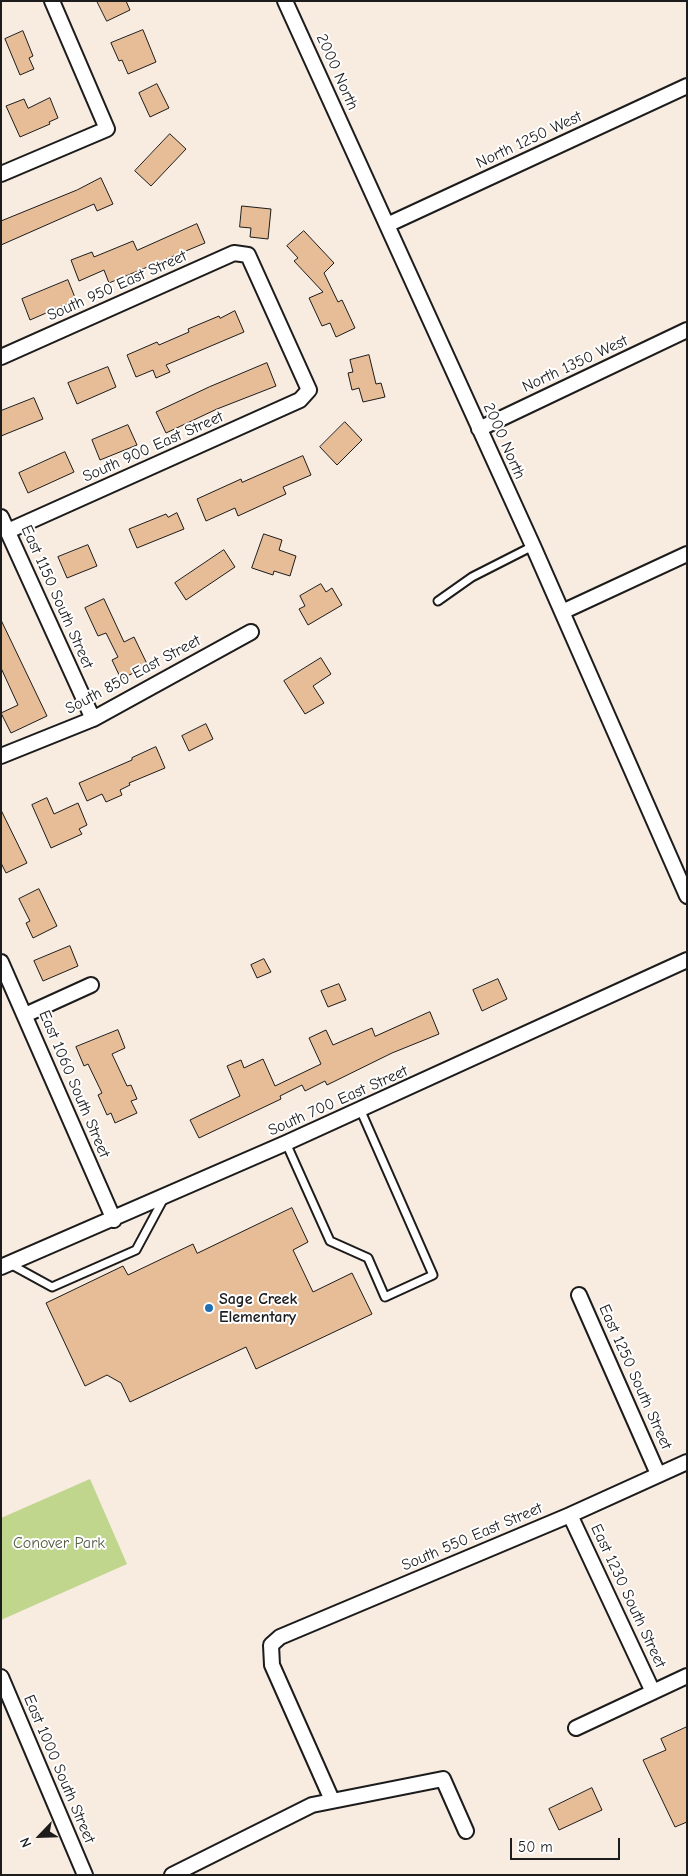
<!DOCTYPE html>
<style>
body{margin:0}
#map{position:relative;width:688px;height:1876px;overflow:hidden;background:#f8ebe0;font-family:"Comic Neue",sans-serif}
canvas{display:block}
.frame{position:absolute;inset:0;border:2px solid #1c1c1c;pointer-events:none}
.north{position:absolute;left:15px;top:1811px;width:50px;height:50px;-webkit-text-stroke:4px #fff;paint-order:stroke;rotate:246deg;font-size:14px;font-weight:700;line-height:20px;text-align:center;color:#1c1c1c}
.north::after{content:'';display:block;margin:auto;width:18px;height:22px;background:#1c1c1c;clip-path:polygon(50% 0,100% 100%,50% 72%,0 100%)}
.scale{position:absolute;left:510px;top:1838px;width:110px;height:22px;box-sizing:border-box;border:2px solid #1c1c1c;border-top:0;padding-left:6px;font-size:15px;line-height:18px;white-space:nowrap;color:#1c1c1c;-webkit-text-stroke:4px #fff;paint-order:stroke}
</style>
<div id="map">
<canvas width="688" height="1876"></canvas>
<div class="frame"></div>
<div class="north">N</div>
<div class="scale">50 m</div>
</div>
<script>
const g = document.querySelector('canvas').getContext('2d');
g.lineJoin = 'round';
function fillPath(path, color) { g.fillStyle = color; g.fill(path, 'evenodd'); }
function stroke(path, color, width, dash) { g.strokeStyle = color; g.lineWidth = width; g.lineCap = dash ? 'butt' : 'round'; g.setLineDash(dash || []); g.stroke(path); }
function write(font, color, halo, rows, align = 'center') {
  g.font = font + ' "Comic Neue",sans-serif'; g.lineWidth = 4; g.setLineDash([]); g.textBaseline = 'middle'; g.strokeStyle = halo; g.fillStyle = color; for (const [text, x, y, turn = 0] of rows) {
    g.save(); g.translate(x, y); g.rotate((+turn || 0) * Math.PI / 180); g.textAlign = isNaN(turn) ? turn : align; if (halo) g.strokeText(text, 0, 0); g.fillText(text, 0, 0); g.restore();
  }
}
const green = new Path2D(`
 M90,1479L127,1564L1,1620V1518Z`);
const building = new Path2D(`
 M97,1H126L130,10L107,21Z
 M143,30L156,62L128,74L122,60L119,61L111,43Z
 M23,31L33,56L29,58L34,69L20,75L5,39Z
 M157,84L169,108L150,117L139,93Z
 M50,98L58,118L49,122L50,124L20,137L6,106L24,99L28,108Z
 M170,134L186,149L151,186L135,171Z
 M101,178L113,204L97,211L94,204L1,245V221L77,190Z
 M242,206L271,209L268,239L250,237L251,228L240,227Z
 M197,224L205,243L109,283L104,270L79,281L71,260L92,252L94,257L133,241L137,250Z
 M304,231L334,263L324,273L338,302L342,300L355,328L336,337L330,323L322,326L309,298L323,292L294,261L298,258L287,246Z
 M68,280L76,300L30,320L22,299Z
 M235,311L244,332L166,365L170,372L156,378L153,370L136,377L127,355L157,342L159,345L189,332L188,329L219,316L220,318Z
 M369,355L376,384L381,383L385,397L363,402L359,388L352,390L348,373L353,372L350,360Z
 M267,363L276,386L217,409L166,433L156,412L209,387Z
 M108,367L116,387L77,404L68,383Z
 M34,398L43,419L1,436V411Z
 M345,422L362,440L337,465L320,447Z
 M128,425L137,445L100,460L92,440Z
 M65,452L74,472L28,493L19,473Z
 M303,456L311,475L283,487L286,494L238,516L235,508L206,521L197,499L241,479L242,482Z
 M177,513L184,529L137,548L129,529L166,514L168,517Z
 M264,534L282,540L279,550L296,556L290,576L274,571L273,575L252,568Z
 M88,545L97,566L67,578L58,557Z
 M224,550L235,567L186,600L175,583Z
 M321,584L326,592L332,588L342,605L308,625L299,609L305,606L300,596Z
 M104,599L124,642L134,637L148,666L121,679L112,660L118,657L106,633L98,636L85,608Z
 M1,620L47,716L11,733L1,713L18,705L1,668Z
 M321,658L331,674L313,686L324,703L305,714L284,681Z
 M206,724L213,739L189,751L182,736Z
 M156,747L165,768L129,783L130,785L120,790L122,795L106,802L102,794L87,801L79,783L132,760V758Z
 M47,798L54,814L78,803L87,825L79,829L82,834L51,848L32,805Z
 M1,810L27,863L6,873L1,863Z
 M39,889L57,926L33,938L26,923L30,921L19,899Z
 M70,946L78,966L43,981L34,961Z
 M264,959L271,972L257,978L251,965Z
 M498,979L507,999L482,1011L473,990Z
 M339,984L346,1000L328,1007L321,991Z
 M430,1012L439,1034L392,1053L327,1085L325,1081L305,1091L302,1085L280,1096L281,1099L199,1138L190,1120L240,1096L227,1066L241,1060L244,1068L263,1059L275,1086L321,1064L309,1038L326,1030L333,1045L372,1028L375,1036Z
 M118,1030L125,1048L112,1054L127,1086L131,1085L137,1099L131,1101L137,1113L115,1123L111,1113L107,1115L98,1095L102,1093L88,1064L84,1066L76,1047Z
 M292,1208L308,1242L293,1250L313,1292L352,1273L372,1314L256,1369L246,1347L130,1402L121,1383L107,1375L85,1386L46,1303L123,1266L128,1275L193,1244L197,1253Z
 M687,1727V1822L675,1827L643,1760L666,1750L661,1739Z
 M592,1788L602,1810L559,1830L549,1809Z`);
const service = new Path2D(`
 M438,601L472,577L533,546
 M286,1143L330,1241L368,1258L385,1297L433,1275L360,1109
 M10,1264L52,1287L136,1250L164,1198`);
const minor = new Path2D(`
 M285,1L533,546L687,896
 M1,174L107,129L52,1
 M387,225L687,86
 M1,357L234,253L248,255L309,390L300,400L8,531
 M479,429L687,330
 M1,517L93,719
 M562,612L687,554
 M1,756L93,719L251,632
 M1,962L114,1220
 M25,1015L91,985
 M1,1267L286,1143L687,960
 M579,1295L658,1474
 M570,1515L653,1692
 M1,1677L85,1875
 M576,1728L687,1676
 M332,1800L272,1665L271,1645L280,1637L570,1515L687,1462
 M172,1875L312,1805L443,1779L466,1831`);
const markers = [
 [209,1308,5,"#1f6fb2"]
];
const streetNames = [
 ["2000 North",337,72,66],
 ["North 1250 West",529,140,-25],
 ["South 950 East Street",117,286,-24],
 ["North 1350 West",575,364,-25],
 ["2000 North",504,441,66],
 ["South 900 East Street",153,447,-24],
 ["East 1150 South Street",57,597,66],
 ["South 850 East Street",133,675,-28],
 ["East 1060 South Street",74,1084,67],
 ["South 700 East Street",338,1101,-24],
 ["East 1250 South Street",635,1377,66],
 ["South 550 East Street",472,1537,-23],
 ["East 1230 South Street",628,1596,65],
 ["East 1000 South Street",59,1769,67]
];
const poiNames = [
 ["Sage Creek",219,1299],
 ["Elementary",219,1317]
];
const parkNames = [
 ["Conover Park",59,1543]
];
fillPath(green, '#c0d68c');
fillPath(building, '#e7bd97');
stroke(building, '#1c1c1c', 1);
stroke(service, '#1c1c1c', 11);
stroke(minor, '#1c1c1c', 18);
stroke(service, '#fff', 7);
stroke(minor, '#fff', 14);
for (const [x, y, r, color] of markers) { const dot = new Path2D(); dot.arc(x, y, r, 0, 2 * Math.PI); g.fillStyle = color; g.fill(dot); stroke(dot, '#fff', 2); }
write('16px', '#1c1c1c', '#fff', streetNames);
write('bold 16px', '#1c1c1c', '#fff', poiNames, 'left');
write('16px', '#555d43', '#fff', parkNames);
</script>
